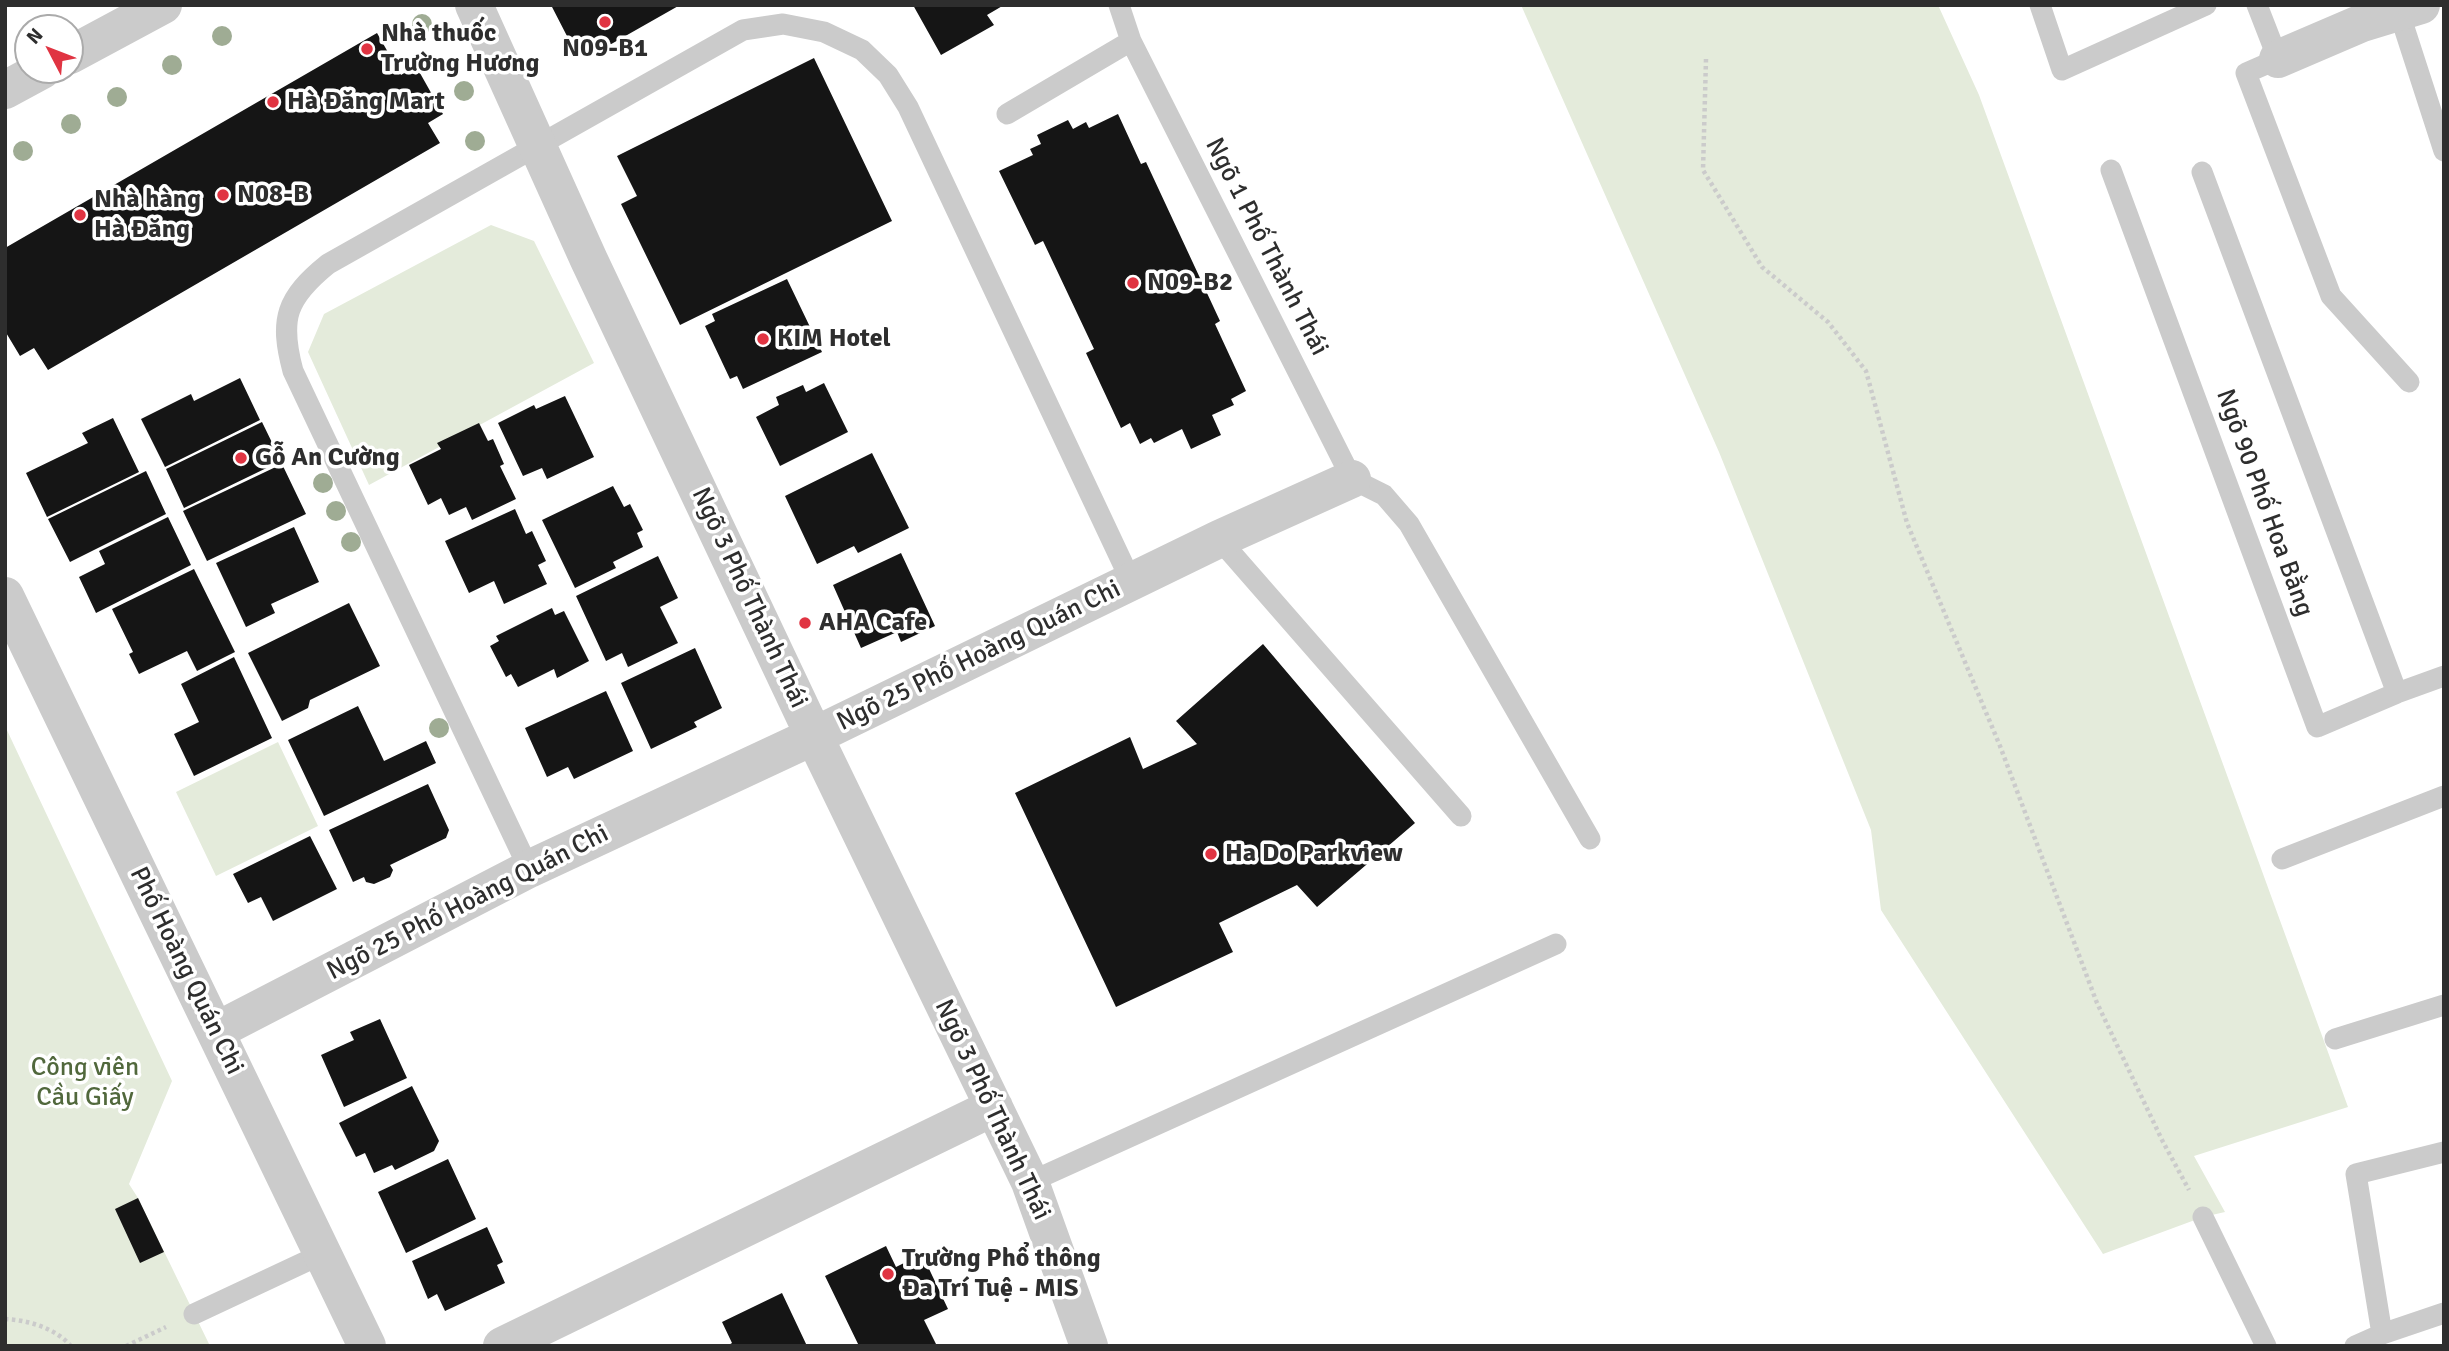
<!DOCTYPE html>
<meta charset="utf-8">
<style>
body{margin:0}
#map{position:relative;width:2449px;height:1351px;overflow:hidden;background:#fff;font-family:Signika,sans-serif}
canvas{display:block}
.frame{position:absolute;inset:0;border:7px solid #2e2e2e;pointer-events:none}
.north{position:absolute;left:14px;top:14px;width:70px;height:70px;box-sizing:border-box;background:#fff;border:2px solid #ababab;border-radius:50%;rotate:312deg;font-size:19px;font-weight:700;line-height:28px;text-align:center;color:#2e2e2e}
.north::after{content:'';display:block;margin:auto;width:24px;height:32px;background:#e03442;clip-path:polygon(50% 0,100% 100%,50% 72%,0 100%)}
</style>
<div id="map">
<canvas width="2449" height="1351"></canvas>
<div class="frame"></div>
<div class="north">N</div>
</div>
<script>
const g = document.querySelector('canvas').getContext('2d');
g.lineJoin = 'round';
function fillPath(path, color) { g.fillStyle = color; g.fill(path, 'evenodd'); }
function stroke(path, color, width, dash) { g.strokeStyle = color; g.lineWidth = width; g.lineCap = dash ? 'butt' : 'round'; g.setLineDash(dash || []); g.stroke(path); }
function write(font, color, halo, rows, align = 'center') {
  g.font = font + ' Signika,sans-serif'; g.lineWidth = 7; g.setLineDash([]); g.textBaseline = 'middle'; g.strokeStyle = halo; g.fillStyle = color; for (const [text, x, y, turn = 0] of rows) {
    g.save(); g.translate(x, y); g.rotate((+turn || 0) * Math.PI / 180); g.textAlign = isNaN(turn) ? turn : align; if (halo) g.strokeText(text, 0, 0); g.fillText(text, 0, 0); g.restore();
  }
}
const green = new Path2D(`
 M1521,5H1938L1979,95L2348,1107L2194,1156L2225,1212L2203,1217L2103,1254L1881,910L1871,830L1719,452Z
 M491,225L534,241L594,363L369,485L308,352L324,314Z
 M5,726L172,1081L129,1184L138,1198L210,1346H5Z
 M278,742L318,826L216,876L176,792Z`);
const building = new Path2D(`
 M551,5H680L606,47L568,38Z
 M913,5H1004L987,15L994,25L941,55Z
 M377,33L401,75L416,66L443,114L428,123L440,143L48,370L34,348L20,356L5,331V248Z
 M814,58L892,221L680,325L621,204L637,196L617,156Z
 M1118,114L1141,164L1146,162L1220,321L1215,324L1246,391L1231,399L1234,405L1212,415L1221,435L1191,449L1182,429L1154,443L1151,438L1140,444L1130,423L1121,428L1086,353L1094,349L1043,241L1035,245L999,171L1033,155L1030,149L1041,144L1037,135L1068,120L1073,129L1086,122L1089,128Z
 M787,279L822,352L743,389L737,376L730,379L705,326L715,321L712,314Z
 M240,378L260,420L165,467L141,419L191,394L194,401Z
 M824,383L848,432L780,466L756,417L779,405L776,397L803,385L806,392Z
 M565,396L594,457L547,479L542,468L523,476L498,423L534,405L536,409Z
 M113,418L139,472L47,517L26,473L88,443L82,433Z
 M262,422L281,461L184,508L166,469Z
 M479,423L488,441L493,439L504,464L500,466L516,499L472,520L466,507L449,515L441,498L428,505L409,465L441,449L437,443Z
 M872,453L909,528L858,553L854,546L817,564L785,496Z
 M282,464L306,514L207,561L183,511Z
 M146,471L166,514L70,562L48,519Z
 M613,486L624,507L630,504L643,530L637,533L643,547L613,562L616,568L575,588L542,520Z
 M515,509L526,534L532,531L546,561L538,565L547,584L504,604L494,581L469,593L445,541Z
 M168,517L191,565L96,613L79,577L105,564L99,551Z
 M294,527L319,582L271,604L275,613L246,627L216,563Z
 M901,553L935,626L901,642L897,632L861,648L833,585Z
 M658,556L678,598L660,607L678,643L628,667L622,653L606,661L576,596Z
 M194,569L235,652L197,671L187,651L139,674L129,654L133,652L112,609Z
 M349,603L380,666L310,700L308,708L282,721L248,653Z
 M552,608L555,615L564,611L589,661L557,678L554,669L518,687L511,674L506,677L490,646L499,641L496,636Z
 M1263,644L1415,823L1317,907L1297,885L1219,923L1233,952L1116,1007L1015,793L1130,737L1143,769L1197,744L1176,721Z
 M695,648L722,708L694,722L697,727L651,749L621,683Z
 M234,657L272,738L194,776L174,734L199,722L181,684Z
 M606,691L633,751L574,779L568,767L547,777L525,728Z
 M358,706L384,761L426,741L436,763L324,816L288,740Z
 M428,784L449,830L446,838L390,865L393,870L390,877L374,884L366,882L364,877L353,882L329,830Z
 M310,836L337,889L273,921L261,897L248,903L233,874Z
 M380,1019L407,1078L344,1107L321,1055L354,1040L350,1032Z
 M412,1086L439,1141L434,1151L395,1170L392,1165L374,1173L365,1153L356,1157L339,1123Z
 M448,1159L476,1219L406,1253L378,1192Z
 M138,1198L164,1252L140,1263L115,1209Z
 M487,1227L503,1262L497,1265L505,1283L445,1311L437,1294L428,1299L412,1261Z
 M886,1246L896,1267L922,1254L948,1309L924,1320L937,1346H859L825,1276Z
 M782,1293L807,1346H727L732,1343L722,1322Z`);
const path = new Path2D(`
 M1706,59L1703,170L1762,267L1828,322L1866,371L1907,523L2000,746L2097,1003L2162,1140L2189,1190
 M5,1319C28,1320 55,1328 71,1346
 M126,1346L166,1327`);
const service = new Path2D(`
 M2040,5L2062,70L2206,5
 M2257,5L2278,59L2246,73L2331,296L2409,382
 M2399,12L2444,151
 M1131,41L1352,479L1384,495L1409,524L1590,839
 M1007,114L1131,41L1119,5
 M2111,170L2317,727L2397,693L2444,676
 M2202,172L2397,693
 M1219,539L1461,816
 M2282,859L2444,796
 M529,869L293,371C279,319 286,298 328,264L743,30L783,24L824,32L862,50L888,75L908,107L1131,581
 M2335,1039L2444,1005
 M2444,1152L2356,1174L2382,1334L2444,1313
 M1030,1182L1556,944
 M2203,1217L2266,1346
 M194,1314L322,1254
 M2355,1346L2382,1334`);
const minor = new Path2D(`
 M474,5L589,260L814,736L1030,1182L1089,1346
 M2278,59L2362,23L2421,5
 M5,596L367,1346
 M216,1031L529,869L814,736L1219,539L1352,479
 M502,1346L994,1107`);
const tertiary = new Path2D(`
 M70,55L163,5
 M5,90L42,70`);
const trees = [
 [422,24],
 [222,36],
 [172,65],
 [464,91],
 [117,97],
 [71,124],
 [475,141],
 [23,151],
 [323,483],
 [336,511],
 [351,542],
 [439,728]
];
const markers = [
 [605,22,7,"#e03442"],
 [367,49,7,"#e03442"],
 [273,102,7,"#e03442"],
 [223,195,7,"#e03442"],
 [80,215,7,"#e03442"],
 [1133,283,7,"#e03442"],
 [763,339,7,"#e03442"],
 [241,458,7,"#e03442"],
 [805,623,7,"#e03442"],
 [1211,854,7,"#e03442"],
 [888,1274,7,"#e03442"]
];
const poiNames = [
 ["Nhà thuốc",381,34],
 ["Trường Hương",381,64],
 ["N09-B1",605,49,"center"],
 ["Hà Đăng Mart",287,102],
 ["N08-B",237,195],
 ["Nhà hàng",94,200],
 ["Hà Đăng",94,230],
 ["N09-B2",1147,283],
 ["KIM Hotel",777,339],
 ["Gỗ An Cường",255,458],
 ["AHA Cafe",819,623],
 ["Ha Do Parkview",1225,854],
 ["Trường Phổ thông",902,1259],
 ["Đa Trí Tuệ - MIS",902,1289]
];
const streetNames = [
 ["Ngõ 1 Phố Thành Thái",1266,247,63],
 ["Ngõ 90 Phố Hoa Bằng",2264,503,70],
 ["Ngõ 3 Phố Thành Thái",749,598,65],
 ["Ngõ 25 Phố Hoàng Quán Chi",979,656,-26],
 ["Ngõ 25 Phố Hoàng Quán Chi",468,903,-27],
 ["Phố Hoàng Quán Chi",186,971,64],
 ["Ngõ 3 Phố Thành Thái",992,1110,65]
];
const parkNames = [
 ["Công viên",85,1068],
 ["Cầu Giấy",85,1098]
];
fillPath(green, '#e4ebdb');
fillPath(building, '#151515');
stroke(path, '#cbcbcb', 4.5, [3.5, 3.5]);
stroke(service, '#cbcbcb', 21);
stroke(minor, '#cbcbcb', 38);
stroke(tertiary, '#cbcbcb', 38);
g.fillStyle = '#9fac94';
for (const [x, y] of trees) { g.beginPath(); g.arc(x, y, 10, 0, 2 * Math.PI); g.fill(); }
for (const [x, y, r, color] of markers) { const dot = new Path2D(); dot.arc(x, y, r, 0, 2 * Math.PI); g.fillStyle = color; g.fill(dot); stroke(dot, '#fff', 2.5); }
write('bold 26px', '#2e2e2e', '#fff', poiNames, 'left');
write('26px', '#2e2e2e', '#fff', streetNames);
write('26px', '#51683c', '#fff', parkNames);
</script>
